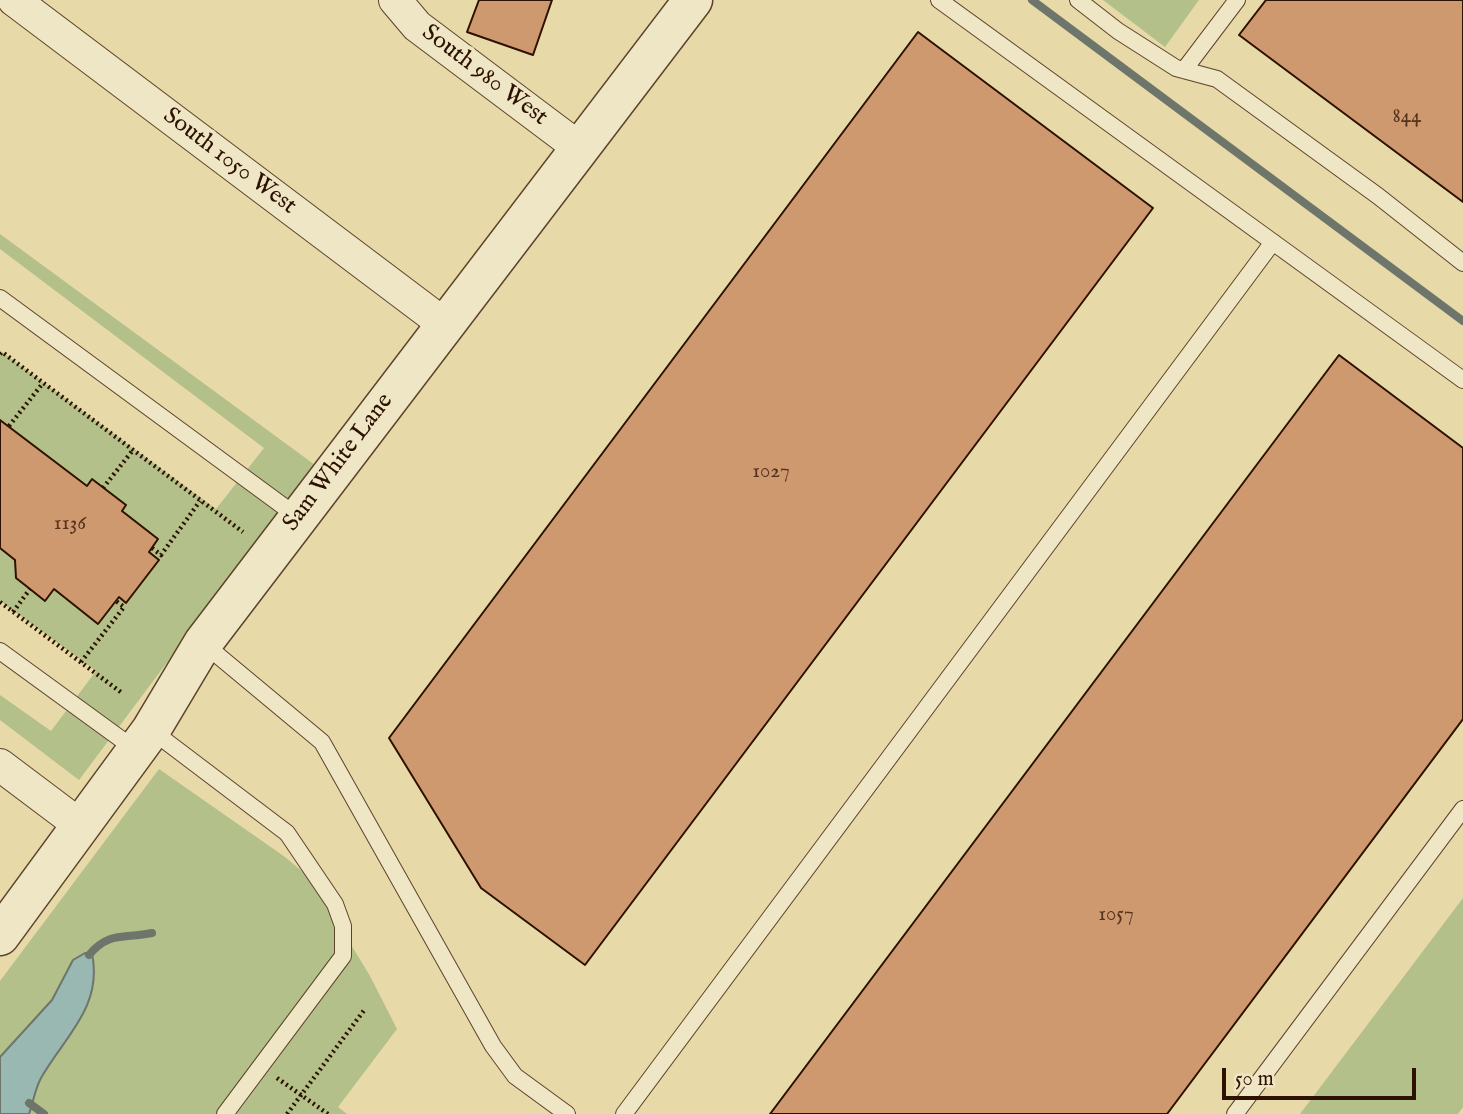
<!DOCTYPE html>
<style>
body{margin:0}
#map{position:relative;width:1463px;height:1114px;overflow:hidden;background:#e7d9a8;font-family:"IM FELL English",serif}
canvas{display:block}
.scale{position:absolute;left:1222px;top:1068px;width:194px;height:32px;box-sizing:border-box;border:4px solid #2d1101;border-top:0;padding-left:9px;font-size:21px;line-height:24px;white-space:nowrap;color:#2d1101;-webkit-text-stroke:5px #efe6c6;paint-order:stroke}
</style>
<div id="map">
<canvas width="1463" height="1114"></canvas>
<div class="scale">50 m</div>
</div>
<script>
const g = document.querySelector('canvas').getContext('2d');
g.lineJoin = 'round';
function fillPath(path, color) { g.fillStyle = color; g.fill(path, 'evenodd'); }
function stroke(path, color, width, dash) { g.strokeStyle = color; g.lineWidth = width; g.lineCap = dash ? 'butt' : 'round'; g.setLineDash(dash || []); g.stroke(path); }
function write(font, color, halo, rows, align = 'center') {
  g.font = font + ' "IM FELL English",serif'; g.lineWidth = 7; g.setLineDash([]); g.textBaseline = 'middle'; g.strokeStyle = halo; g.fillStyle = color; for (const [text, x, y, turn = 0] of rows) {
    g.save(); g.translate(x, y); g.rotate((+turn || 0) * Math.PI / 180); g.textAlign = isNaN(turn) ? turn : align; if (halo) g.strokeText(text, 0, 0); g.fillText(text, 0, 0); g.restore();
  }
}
const green = new Path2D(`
 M1103,0H1199L1165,47Z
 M0,234L315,465L79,780L0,720V695L51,731L96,671L0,601V548L15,560L16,578L45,600L54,589L98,623L119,597L126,603L149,552L158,539L122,511L126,505L93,480L87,486L0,420V354L2,352L216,509L264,448L0,249Z
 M159,769L285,857L329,894L350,943L370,976L397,1029L338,1107L347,1114H0V981Z
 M1463,898V1107L1458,1114H1300Z`);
const water = new Path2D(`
 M85,953H92C103,1007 65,1036 41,1078C35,1089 33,1103 29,1114H0V1057L52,1000L73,960Z`);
const stream = new Path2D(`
 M1032,0L1463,321
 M89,955C109,931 124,939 152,933
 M29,1103L44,1114`);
const building = new Path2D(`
 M479,0H552L533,55L467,32Z
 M1266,0H1463V202L1239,35Z
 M918,32L1153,208L585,965L481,888L389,738Z
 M1339,355L1463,448V719L1167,1114H770Z
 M0,420L87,486L92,479L126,505L122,511L158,539L149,552L159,560L126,603L119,597L98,624L54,589L45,601L30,589L16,578L15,560L0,548Z`);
const path = new Path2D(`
 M0,354L2,352L243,532
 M9,426L43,383
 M103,488L133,450
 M152,548L161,555L200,501
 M0,602L122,693
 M13,612L30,589
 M81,662L124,607L116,601
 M277,1078L328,1114
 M287,1114L365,1009`);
const service = new Path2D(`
 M939,0L1463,380
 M1078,0L1118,31L1176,68L1217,79L1378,196L1463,263
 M1184,70L1237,0
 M0,298L298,517
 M203,643L322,742L493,1046L515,1076L567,1114
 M0,651L136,750
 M151,730L287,833L335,904L343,926V956L225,1114
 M624,1114L1273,242
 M1235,1114L1463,809`);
const minor = new Path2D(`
 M14,0L444,324
 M395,0L417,26L578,147
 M0,765L81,826`);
const tertiary = new Path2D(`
 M0,936L151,730L203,643L693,0`);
const numberNames = [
 ["844",1407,118],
 ["1027",771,473],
 ["1136",70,525],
 ["1057",1116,916]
];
const streetNames = [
 ["South 980 West",484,76,37],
 ["South 1050 West",229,162,37],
 ["Sam White Lane",339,463,-53]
];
fillPath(green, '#b3c089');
fillPath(water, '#9ab8b2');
stroke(water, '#6e756b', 2);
stroke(stream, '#6e756b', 8);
fillPath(building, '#cf9970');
stroke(building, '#2d1101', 2);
stroke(service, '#5c432b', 18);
stroke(minor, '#5c432b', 34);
stroke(tertiary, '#5c432b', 41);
stroke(path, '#2d1101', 4.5, [2, 3.5]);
stroke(service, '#efe6c6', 16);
stroke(minor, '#efe6c6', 32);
stroke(tertiary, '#efe6c6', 38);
write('21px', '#56331d', null, numberNames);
write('24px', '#2d1101', '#efe6c6', streetNames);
</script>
